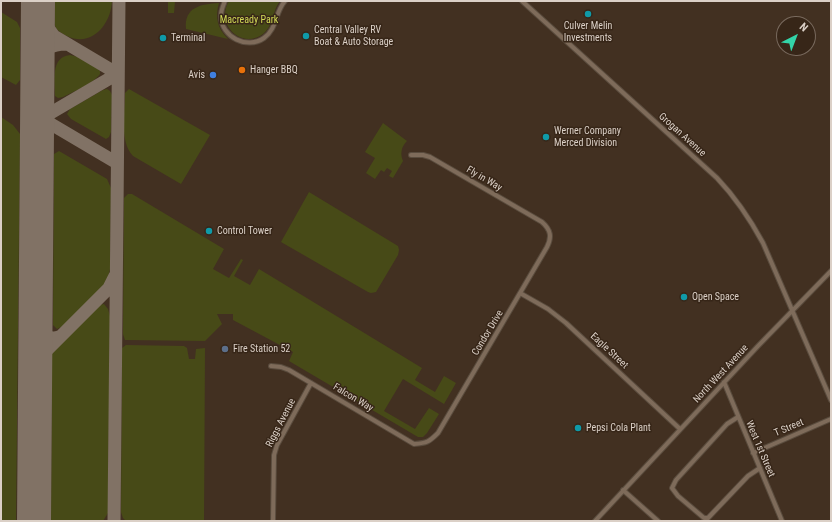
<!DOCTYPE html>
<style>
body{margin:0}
#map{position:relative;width:832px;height:522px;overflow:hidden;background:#423021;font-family:"Roboto Condensed",sans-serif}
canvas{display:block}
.frame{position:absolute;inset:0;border:2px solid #dbd0c7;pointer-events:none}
.north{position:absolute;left:776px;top:16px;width:40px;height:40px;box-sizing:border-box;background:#372618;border:1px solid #796a5e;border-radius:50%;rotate:42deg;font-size:11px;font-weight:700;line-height:16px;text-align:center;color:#dbd0c7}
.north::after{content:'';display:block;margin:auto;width:14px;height:18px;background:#33d4a8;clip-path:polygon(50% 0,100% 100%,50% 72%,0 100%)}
</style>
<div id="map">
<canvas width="832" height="522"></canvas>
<div class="frame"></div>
<div class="north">N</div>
</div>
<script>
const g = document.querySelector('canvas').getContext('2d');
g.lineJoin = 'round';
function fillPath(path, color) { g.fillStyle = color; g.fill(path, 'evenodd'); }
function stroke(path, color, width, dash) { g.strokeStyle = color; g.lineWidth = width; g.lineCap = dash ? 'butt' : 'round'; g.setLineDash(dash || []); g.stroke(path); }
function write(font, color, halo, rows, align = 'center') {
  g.font = font + ' "Roboto Condensed",sans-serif'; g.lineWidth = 3; g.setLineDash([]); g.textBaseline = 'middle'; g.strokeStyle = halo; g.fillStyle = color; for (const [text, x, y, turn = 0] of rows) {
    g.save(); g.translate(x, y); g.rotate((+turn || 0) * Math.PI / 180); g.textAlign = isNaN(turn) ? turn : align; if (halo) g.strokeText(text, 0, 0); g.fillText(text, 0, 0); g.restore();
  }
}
const green = new Path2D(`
 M55,1H112C111,24 92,48 67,36C63,34 57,31 55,26C54,21 55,7 55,1Z
 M168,1H175L174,13H168Z
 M229,1H280C272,11 274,25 263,34C241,50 215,24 229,1Z
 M219,3C215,17 217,28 228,39L186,29C184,7 201,4 219,3Z
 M1,12L17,22L20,28V80L16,85L1,77Z
 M70,55L78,57L97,68L100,71V74C94,83 73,92 63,97L58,98L55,96C55,82 50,57 70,55Z
 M107,89L110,91L112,95L111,132L109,137L106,139L71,119L67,114L70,109L103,90Z
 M129,89L210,135L181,184L133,156C119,141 125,112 125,93Z
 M1,117L13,125L20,134L16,521H1Z
 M383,123L407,141C401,147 400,154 403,161L393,178L389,176L392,171L387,168L384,172L381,170L375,179L366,173L375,158L365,152Z
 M59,151L107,179L111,188L110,269L108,278L105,285L63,326L57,329L53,325L54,154Z
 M309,192L398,246L399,250L398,255L376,292L371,293L368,292L281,242Z
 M128,194H132L224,249L213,269L229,278L241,259L243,260L234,276L250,285L259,269L422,368L415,380L435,392L444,376L456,383L444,404L403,379L384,411L415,429L429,408L439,414L427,433L423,437H418L289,361L293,352L233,320V314H217L222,324L205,341L125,340L123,334L124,198Z
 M104,304L108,309L110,316L108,513L103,521H51L52,353L100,305Z
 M126,345L184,346L187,348L189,359H195L196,349L205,348L204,521H126L123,518L121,512L122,348Z`);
const taxiway = new Path2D(`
 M39,1L43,21L54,36L118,74
 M38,65C41,50 51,44 66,44
 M38,92C39,105 41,115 51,124L117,163
 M37,144L40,127L49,114L112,77L116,74L118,68
 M36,315C38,328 44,342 59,337
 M35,376L37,365L43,354L109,288L115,276
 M114,521L119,1`);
const runway = new Path2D(`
 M34,521L38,1`);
const street = new Path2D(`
 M225,1C223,6 221,10 221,16C221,37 247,50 264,38C277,29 275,12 285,1
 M522,1L717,178C736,198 750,219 763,243L831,400
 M520,293L548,309L566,323L680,429
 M271,366L281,367L289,370L414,444C427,443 429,442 438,433L547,247C552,237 551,230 542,222L430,157L423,155H411
 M724,382L782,521
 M738,417L727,424L676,480L672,488L678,496L704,518H708L748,476L760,468
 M753,453L831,419
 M623,490L658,521
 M273,521L274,455L277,445L311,383
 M595,521L758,346L831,271`);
const markers = [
 [588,14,4,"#0f9aa8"],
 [306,36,4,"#0f9aa8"],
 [163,38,4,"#0f9aa8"],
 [242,70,4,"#e8710a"],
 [213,75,4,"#3f7fe0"],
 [546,137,4,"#0f9aa8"],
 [209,231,4,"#0f9aa8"],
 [684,297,4,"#0f9aa8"],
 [225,349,4,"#5c6f8a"],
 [578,428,4,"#0f9aa8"]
];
const parkNames = [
 ["Macready Park",249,20]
];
const poiNames = [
 ["Culver Melin",588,26,"center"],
 ["Investments",588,38,"center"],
 ["Central Valley RV",314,30],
 ["Boat & Auto Storage",314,42],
 ["Terminal",171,38],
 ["Hanger BBQ",250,70],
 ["Avis",205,75,"right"],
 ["Werner Company",554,131],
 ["Merced Division",554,143],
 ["Control Tower",217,231],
 ["Open Space",692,297],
 ["Fire Station 52",233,349],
 ["Pepsi Cola Plant",586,428]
];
const streetNames = [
 ["Grogan Avenue",682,135,42],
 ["Fly in Way",484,179,30],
 ["Condor Drive",488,333,-59],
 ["Eagle Street",609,351,43],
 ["North West Avenue",721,374,-47],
 ["Falcon Way",353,398,31],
 ["Riggs Avenue",281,423,-63],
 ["T Street",789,428,-23],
 ["West 1st Street",760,449,67]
];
fillPath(green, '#474a17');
stroke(taxiway, '#817265', 13);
stroke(runway, '#817265', 34);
stroke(street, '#5a4c3e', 6);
stroke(street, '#7e6b5a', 4);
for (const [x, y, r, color] of markers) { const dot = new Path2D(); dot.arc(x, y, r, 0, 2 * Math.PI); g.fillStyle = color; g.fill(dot); stroke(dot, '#372618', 1.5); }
write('10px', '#d2da56', '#372618', parkNames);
write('10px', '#dbd0c7', '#372618', poiNames, 'left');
write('10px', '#dbd0c7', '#372618', streetNames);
</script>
